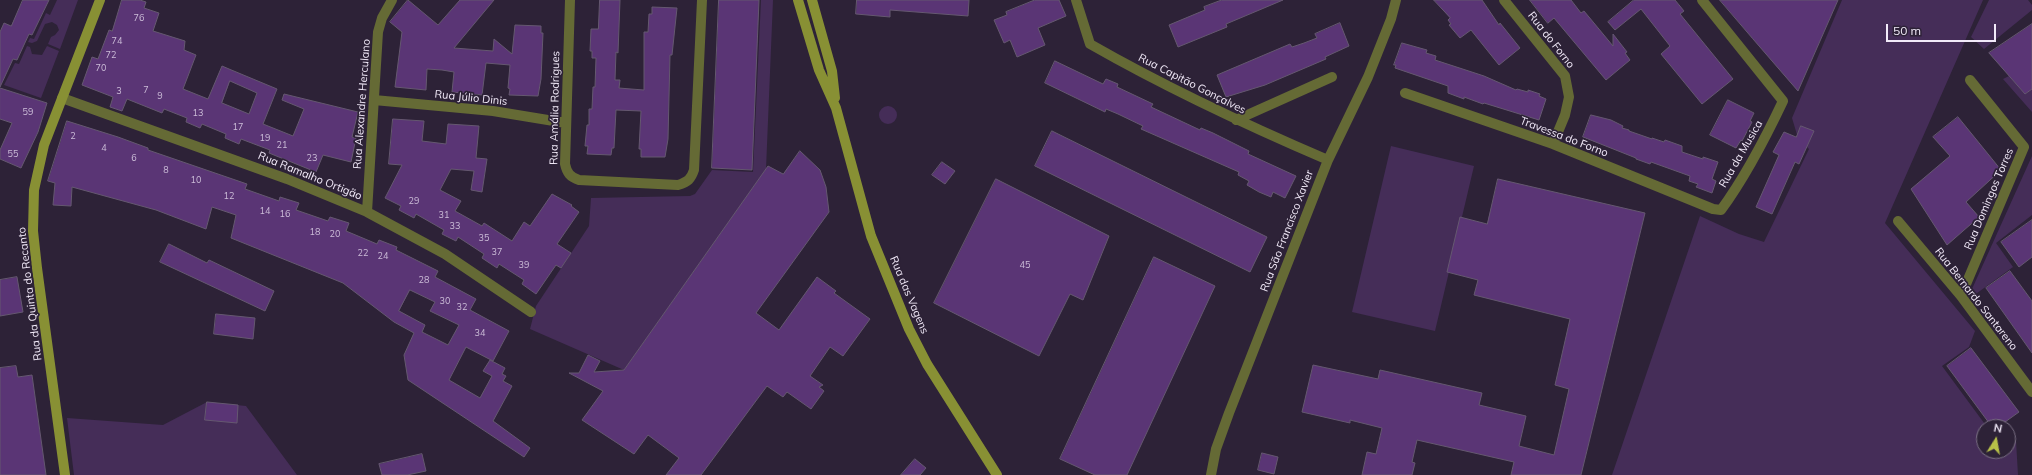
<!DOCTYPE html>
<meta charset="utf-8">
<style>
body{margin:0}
#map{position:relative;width:2032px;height:475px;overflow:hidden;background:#2d2237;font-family:Mulish,sans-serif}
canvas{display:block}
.north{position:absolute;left:1976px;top:419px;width:40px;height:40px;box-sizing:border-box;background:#2d2237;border:1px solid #7c7285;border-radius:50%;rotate:11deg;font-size:11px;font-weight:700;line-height:16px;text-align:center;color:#f2eaf9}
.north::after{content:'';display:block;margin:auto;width:14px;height:18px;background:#b7c148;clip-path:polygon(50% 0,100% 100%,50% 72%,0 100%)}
.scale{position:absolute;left:1886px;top:24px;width:110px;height:18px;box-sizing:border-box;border:2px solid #f2eaf9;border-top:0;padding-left:5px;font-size:12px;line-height:14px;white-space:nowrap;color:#f2eaf9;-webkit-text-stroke:3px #2d2237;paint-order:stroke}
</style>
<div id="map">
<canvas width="2032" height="475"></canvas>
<div class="north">N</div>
<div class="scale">50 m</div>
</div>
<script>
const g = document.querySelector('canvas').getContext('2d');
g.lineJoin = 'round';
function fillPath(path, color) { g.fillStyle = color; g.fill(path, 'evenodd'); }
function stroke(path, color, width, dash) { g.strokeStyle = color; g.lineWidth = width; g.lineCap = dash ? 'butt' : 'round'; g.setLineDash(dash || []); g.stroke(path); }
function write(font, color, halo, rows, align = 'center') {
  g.font = font + ' Mulish,sans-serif'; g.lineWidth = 3.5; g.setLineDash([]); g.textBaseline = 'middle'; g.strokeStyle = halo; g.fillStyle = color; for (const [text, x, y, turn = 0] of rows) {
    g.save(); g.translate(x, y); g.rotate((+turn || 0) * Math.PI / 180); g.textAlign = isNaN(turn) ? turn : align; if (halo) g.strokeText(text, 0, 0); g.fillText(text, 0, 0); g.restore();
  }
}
const green = new Path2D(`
 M57,0H78L60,49L48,44L51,37L55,35L59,30L57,25L52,22L45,24L37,41L32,43L28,42L30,38L34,39L46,13L50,15Z
 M761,0H773L766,169L624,370L530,329L536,306L589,226L591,198L690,196L695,194L712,170L753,172Z
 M1842,0H1983L1885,223L1975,331L1969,347L1942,366L1987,427H1984V451H2008V438L2016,441L2018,475H1612L1700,216L1739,234L1764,242L1809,149L1798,138L1792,118Z
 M1989,0H2028L2032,5V10L1984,49L1971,37Z
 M27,46L30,47L32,54L42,55L47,46L59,51L41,98L4,85L15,63L19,64Z
 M2009,76L2025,94L2032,89V112L2003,79Z
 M879 115a9 9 0 1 1 18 0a9 9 0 1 1-18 0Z
 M1391,146L1474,166L1435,331L1352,312Z
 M2032,156V215L1996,243L2013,267L1973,296L1972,289Z
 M207,402L246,406L297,475H74L67,418L163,425Z`);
const building = new Path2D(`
 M23,0H49L32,35L29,34L17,60L13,59L0,87V32L4,23L11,26Z
 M122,0H140L146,2L144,8L159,13L153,31L185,41L184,50L196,55L183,89L208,99L222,66L229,69L277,89L263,124L293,136L304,109L282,100L284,94L358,112L352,137L356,138L351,162L323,155L316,172L269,153L270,150L241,139L239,144L225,138L226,134L202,124L200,128L186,122L187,118L164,109L162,113L127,99L122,111L110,107L113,97L82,85L92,57L98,59L109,30L112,31ZM230,81L257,93L249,114L222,103Z
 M408,0L438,25L460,0H494L454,48L493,51L494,39L512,54L515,25L541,26V33H543L541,79L538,96L509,95L510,89L508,88L510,65L486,63L482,95L452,92L454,72L442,70L427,69L426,90L395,87L402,32L390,22Z
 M600,0H620L618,53L616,52L615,80H620L619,88L631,89L644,90V32H648L649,14H652V7L677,8L672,55H670L668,139L665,157H641V149H639L641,111L616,110L614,148H612L611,155L587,154L588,146H585L587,125H589V109H592L593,87H595L596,58H592V51H590L591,29H598Z
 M719,0H759L752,170L712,168Z
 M857,0H969L968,16L890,10V17L856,14Z
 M1035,0H1059L1066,16L1038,28L1045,45L1017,57L1010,40L1004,43L994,20L1007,15L1006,12Z
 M1222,0H1283L1226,24L1227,27L1178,47L1169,25L1205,10L1204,7Z
 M1434,0H1482L1499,25L1500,23L1520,48L1499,65L1471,30L1460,38L1449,25L1451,24L1448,20L1450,18Z
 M1530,0H1571L1581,13L1584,11L1613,46V34L1627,52L1625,53L1630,60L1606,80L1554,18L1548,23Z
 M1634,0H1675L1684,11L1680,14L1733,79L1702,104L1661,54L1670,46L1641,9L1615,30L1608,22Z
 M1720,0H1838L1798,91L1753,39Z
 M1340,23L1349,46L1325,57L1326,59L1265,85L1226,97L1217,75L1290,44L1292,47L1304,43L1317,38L1315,34Z
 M2032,24V89L2025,94L1989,53Z
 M1402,43L1427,50L1426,53L1436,56L1435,60L1484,76L1516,90L1517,89L1528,92V90L1540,94L1539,96L1546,99L1539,120L1484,103L1483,104L1464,97V99L1448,93V86L1395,68L1396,65H1394Z
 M1055,61L1103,84L1106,79L1118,84L1117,87L1153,104L1151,107L1200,130L1201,128L1213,133L1249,151L1248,154L1296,176L1285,198L1273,192L1271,197L1259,192L1247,185L1249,181L1238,175L1239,172L1141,129L1143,126L1118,114L1106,109L1105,112L1045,83Z
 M0,88L47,103L38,132L21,168L0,159V150L12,123L0,119Z
 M1728,100L1754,113L1750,121L1752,122L1742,141L1741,140L1736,148L1710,135Z
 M1591,115L1611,120L1623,126L1622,128L1629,130V131L1652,139V138L1664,142L1665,140L1682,146V152L1703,159V157L1718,162L1712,179L1716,181L1712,193L1696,187L1698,184L1689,181L1690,176L1651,162L1650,164L1636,159V158L1583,137Z
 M1958,117L2001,170L1966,202L1979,217L1947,245L1911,189L1950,156L1933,137Z
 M393,119L424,121L422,141L446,144L448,124L479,126L476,158L487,159L482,192L471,190L474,171L451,169L440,190L461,201L455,211L482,226L484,223L512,241L524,222L530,226L552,194L572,205L571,206L579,212L557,244L571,253L561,268L556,265L536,294L522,284L524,280L499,264L497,268L482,258L484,254L458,237L456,241L442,234L444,230L416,214L414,218L399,210L401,206L385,198L402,165L389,164Z
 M67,121L118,137L148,148V150L247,184L245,189L279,201L280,197L299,203L296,210L328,221L330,217L349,223L346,231L377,244L379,240L397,247L396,250L438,271L435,277L476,299L470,310L509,331L493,361L466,347L449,380L480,398L492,376L483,371L490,360L505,368L502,374L506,376L503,381L512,386L493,421L530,448L524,457L408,380L404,355L414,333L394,322L343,283L231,238L236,215L212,207L206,229L156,210L72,187L71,206L53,205L55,183L48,181ZM410,290L435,302L430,311L459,325L448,345L422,332L425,325L399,311Z
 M1801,126L1814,131L1799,164L1795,162L1772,214L1756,207L1779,155L1773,152L1784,132L1796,137Z
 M1052,131L1267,237L1250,272L1035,166Z
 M800,151L820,170L826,187L829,212L756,313L779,330L817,277L836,291L834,293L870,319L843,356L830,347L810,376L823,385L819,387L824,391L811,409L787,392L783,397L767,386L701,475H666L679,458L648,435L634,454L582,420L603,391L569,373H579L588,355L600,361L594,372L624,370L768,166L783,174Z
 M942,162L955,171L945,184L932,175Z
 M996,179L1109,236L1083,300L1070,294L1039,356L934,303Z
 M1498,179L1645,213L1581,475H1511L1514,462L1417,440L1412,462L1415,463L1412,475H1362L1367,452L1376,454L1382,428L1350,420V423L1302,412L1313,365L1378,379L1380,370L1482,393L1479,405L1526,416L1519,446L1554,455L1569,389L1555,385L1570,319L1474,295L1478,280L1447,272L1460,217L1487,224Z
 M2032,220V257L2019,267L2001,242Z
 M169,244L207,263L209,260L274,291L265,311L160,262Z
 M1154,257L1215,286L1127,475H1095L1060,459Z
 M2010,271L2032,301V353L1986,288Z
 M17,277L23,312L0,316V280Z
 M216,314L255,318L253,339L214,334Z
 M1971,348L2019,412L1998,427H1992L1947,366Z
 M16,366L18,377L32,375L46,475H0V368Z
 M207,402L238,405L237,423L205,420Z
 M1262,453L1278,457L1274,474L1258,470Z
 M422,454L426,471L407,475H382L379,464Z
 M915,459L926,468L920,475H901Z`);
const street = new Path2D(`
 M570,0L565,164C567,173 570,177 579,180L678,185C688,182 691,179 694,170L702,0
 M1076,0L1090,44C1167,88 1246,125 1328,160
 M1504,0L1565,76L1569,97L1565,115L1553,144
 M1405,93L1553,144L1713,209L1721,210C1746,176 1765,139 1783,101L1702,0
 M62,98L287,179L367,212L445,254L531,312
 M374,100L493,111L566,123
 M1236,120L1332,77
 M367,212L378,32L382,18L392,0
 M1898,221L1961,296L2032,392
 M1961,296L2024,147L1970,80
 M1211,475L1216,449L1229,413L1328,160L1368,77L1391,19L1396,0`);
const secondary = new Path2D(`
 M798,0L819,70L836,108L871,236L909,329L927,364L997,475
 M812,0L832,71L835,98
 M65,475L37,268L33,231L34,190L44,145L100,0`);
const numberNames = [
 ["76",139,18],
 ["74",117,41],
 ["72",111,55],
 ["70",101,68],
 ["7",146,90],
 ["3",119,91],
 ["9",160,96],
 ["59",28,112],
 ["13",198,113],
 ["17",238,127],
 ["2",73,136],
 ["19",265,138],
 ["21",282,145],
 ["4",104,148],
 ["55",13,154],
 ["6",134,158],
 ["23",312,158],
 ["8",166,170],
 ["10",196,180],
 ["12",229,196],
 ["29",414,201],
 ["14",265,211],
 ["16",285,214],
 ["31",444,215],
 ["33",455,226],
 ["18",315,232],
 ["20",335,234],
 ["35",484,238],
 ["37",497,252],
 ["22",363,253],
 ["24",383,256],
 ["39",524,265],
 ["45",1025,265],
 ["28",424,280],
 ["30",445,301],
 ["32",462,307],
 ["34",480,333]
];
const streetNames = [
 ["Rua do Forno",1551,40,52],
 ["Rua Capitão Gonçalves",1192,84,27],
 ["Rua Júlio Dinis",471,98,6],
 ["Rua Alexandre Herculano",362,104,-86],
 ["Rua Amália Rodrigues",555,108,-89],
 ["Travessa do Forno",1564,137,21],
 ["Rua da Musica",1741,154,-60],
 ["Rua Ramalho Ortigão",310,176,22],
 ["Rua Domingos Torres",1989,199,-67],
 ["Rua São Francisco Xavier",1287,231,-69],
 ["Rua da Quinta do Recanto",30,294,-97],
 ["Rua das Vagens",909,295,67],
 ["Rua Bernardo Santareno",1976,299,52]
];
fillPath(green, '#452d58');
fillPath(building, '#5a3575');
stroke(building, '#655870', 1);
stroke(street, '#656a35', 10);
stroke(secondary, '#889034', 10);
write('9px', '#ccbdd8', null, numberNames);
write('11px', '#f2eaf9', '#2d2237', streetNames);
</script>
